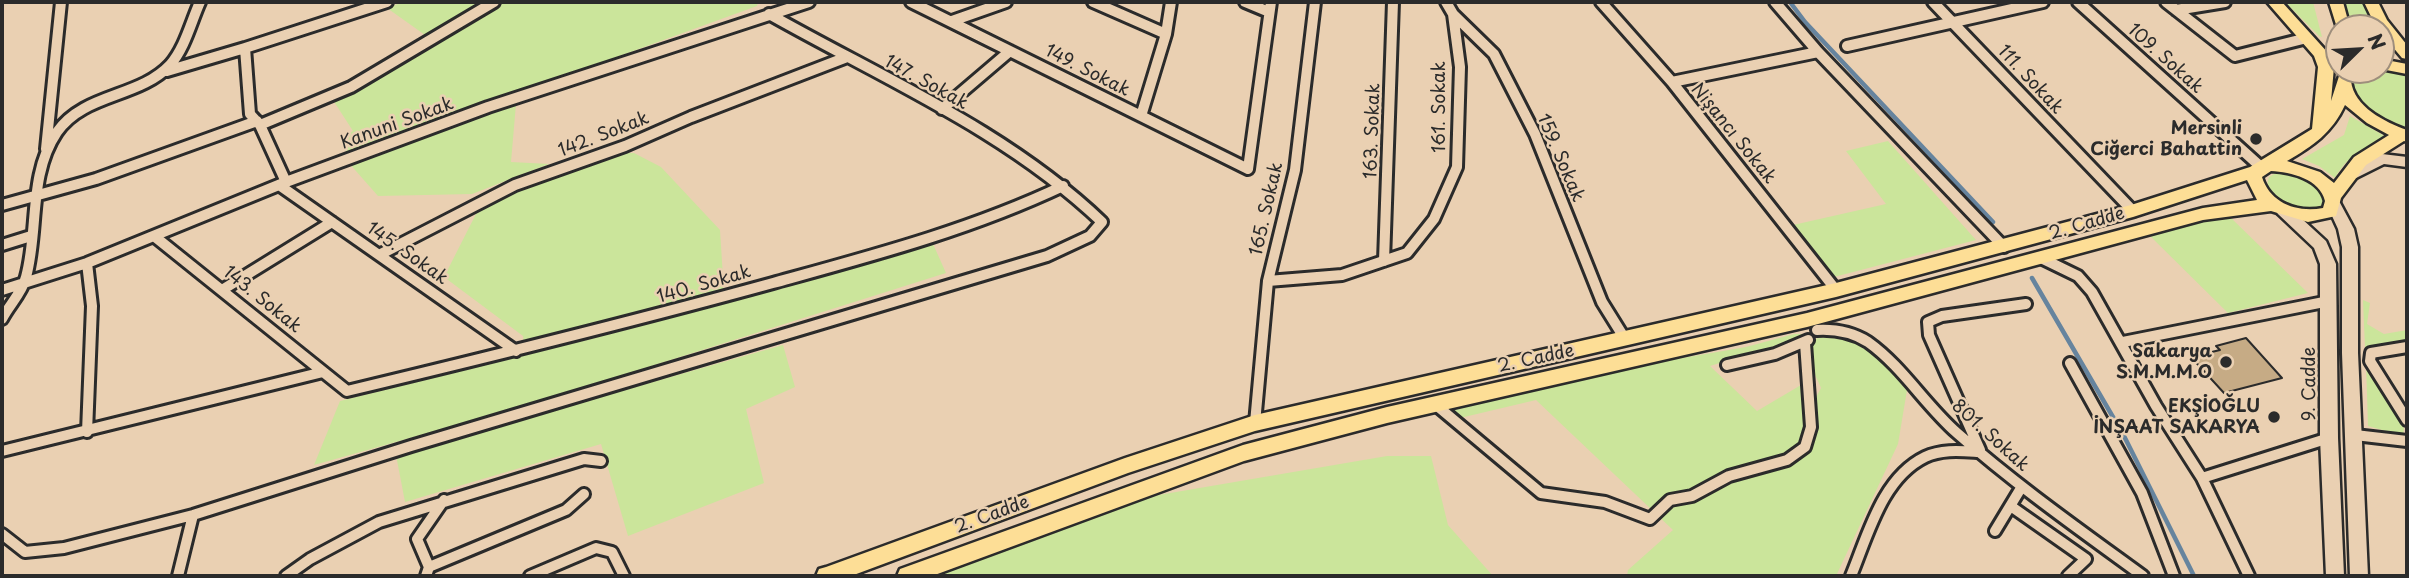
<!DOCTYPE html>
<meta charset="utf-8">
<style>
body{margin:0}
#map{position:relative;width:2409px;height:578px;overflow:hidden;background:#ead0b2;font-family:"Playpen Sans",sans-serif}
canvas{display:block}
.frame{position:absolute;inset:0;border:4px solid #2b2b2b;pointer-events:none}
.north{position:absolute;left:2325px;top:14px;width:70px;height:70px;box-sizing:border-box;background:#ead0b2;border:2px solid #9e8e7c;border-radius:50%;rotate:66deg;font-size:19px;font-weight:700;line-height:28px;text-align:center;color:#2b2b2b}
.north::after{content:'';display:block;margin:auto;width:24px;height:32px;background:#2b2b2b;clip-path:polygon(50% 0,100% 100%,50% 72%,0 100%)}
</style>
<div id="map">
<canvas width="2409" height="578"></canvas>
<div class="frame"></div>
<div class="north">N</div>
</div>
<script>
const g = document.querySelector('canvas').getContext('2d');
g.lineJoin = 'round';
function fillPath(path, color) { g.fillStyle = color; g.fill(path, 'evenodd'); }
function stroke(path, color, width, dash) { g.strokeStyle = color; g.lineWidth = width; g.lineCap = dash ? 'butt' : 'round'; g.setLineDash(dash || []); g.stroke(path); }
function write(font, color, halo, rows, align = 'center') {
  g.font = font + ' "Playpen Sans",sans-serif'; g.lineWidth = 5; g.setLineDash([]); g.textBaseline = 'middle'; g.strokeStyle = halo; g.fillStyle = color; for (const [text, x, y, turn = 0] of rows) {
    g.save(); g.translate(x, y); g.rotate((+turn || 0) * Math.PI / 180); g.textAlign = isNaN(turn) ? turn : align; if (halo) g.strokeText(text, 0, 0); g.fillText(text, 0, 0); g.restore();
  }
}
const green = new Path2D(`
 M403,2H758L757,6L347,155L340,138L353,131L329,94L425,35L387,8Z
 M2285,2H2313L2322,37L2319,36Z
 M2342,2H2365L2380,28H2351Z
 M2374,70L2407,75V131C2384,124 2316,83 2374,70Z
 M516,104L511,162L549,164L472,194L378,196L348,162L485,109Z
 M2350,116L2388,138C2366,149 2347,155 2335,178L2319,166L2302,159L2344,135Z
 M1888,141L1976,240L1834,277L1793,225L1886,204L1846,151Z
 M611,153H634L661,167L720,230L724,293L524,344L523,336L444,277L478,210L475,201Z
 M2290,173L2319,186L2328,200L2323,210C2306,210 2258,206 2269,177L2274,174Z
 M2229,216L2308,293L2228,313L2147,233Z
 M933,244L946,273L528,405L314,465L340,401L614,333Z
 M2363,300L2370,303L2367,324L2384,334L2407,330V344L2370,351L2365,348Z
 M1794,334H1804V337L1710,366L1757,411L1801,385L1804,353L1808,406L1802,455L1814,401L1821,388C1815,372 1803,359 1812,340C1820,338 1830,334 1839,335C1867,338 1889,371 1907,390L1898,444L1836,576H1627L1628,570L1673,530L1536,400L1460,418L1453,410L1653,363L1746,347Z
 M783,345L795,387L746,409L764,483L628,536L601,444L405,502L396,455Z
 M2366,363L2404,428L2403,436L2368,426Z
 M1387,456H1431L1448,525L1493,576H929L1135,499Z`);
const stream = new Path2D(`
 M1790,2L1805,22L1993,222
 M2032,278L2124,436L2194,576`);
const building = new Path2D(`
 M2246,338L2282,378L2224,393L2191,357L2220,350L2216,346Z`);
const minor = new Path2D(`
 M911,2L1248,169L1271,2
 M1093,2L1166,34
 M1245,2L1269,12
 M1446,2L1453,14L1494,54L1535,134L1602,302L1625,339
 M1601,2L1672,82L1836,290
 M1775,2L1818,52L2004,247
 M1933,2L2133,211
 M2078,2L2261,167
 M2166,2L2235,56L2307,38
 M2176,10L2225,2
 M952,21L1006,2
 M1847,46L2043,2
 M167,71L245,48
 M1672,82L1818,52
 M942,109L1010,51
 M1141,116L1166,34L1171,2
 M260,125L351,87L494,2
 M46,149L61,2
 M286,182L260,125L250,114L245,48L387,2
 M279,185L516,351
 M2,205L96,179L257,121
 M154,236L347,391C489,357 631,322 773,283C871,256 970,230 1063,186
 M2,245L31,236
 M379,255L515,185L625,146L691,117L847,57
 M2041,258L2078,276L2092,292L2156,406L2202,478L2249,576
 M1384,261L1393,2
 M87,263L92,306L87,432
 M1268,281L1342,275L1407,253L1434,219L1457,167L1460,67L1453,14
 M2,290L87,263L286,182L488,107L809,2
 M222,290L332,222
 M2,319C9,305 22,293 26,277C39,230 28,175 57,132C84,93 139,98 170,65C185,48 191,22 200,2
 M1817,330C1835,329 1852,332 1868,342C1903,367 1925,405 1957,433C2016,485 2080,530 2143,576
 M2123,342L2329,301
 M2407,347L2371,353L2370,361L2407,420
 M2070,363L2142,493L2174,576
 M1727,365L1775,354L1808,340
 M1436,405L1541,493L1605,502L1650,519L1670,500L1692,496L1729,476L1787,460L1805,447L1811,427L1805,343
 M1255,423L1268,281L1295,170L1315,2
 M2355,435L2407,441
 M1980,450L1929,335L1928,322L1942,316L2026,304
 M2,451L323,372
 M2202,478L2329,438
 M2012,507L2086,559L2068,576
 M1995,531L2021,488
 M2,534L25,552L64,548L193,515L411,446L1047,256L1090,236L1102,222C1007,131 882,78 769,14
 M429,567L566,510L584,494
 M178,576L193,515
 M286,576L310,559L379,522L584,459L601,461
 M426,576L429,567L417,539L444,500
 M530,576L596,548L612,552L624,576
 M1851,576C1868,535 1882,478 1925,457C1942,449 1961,451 1979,452`);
const secondary = new Path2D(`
 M2382,154L2407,157V167L2384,164L2356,178H2346L2344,174L2346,170Z
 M2334,199L2339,201L2354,229L2358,247V353L2368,576H2350L2342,353V247L2338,229L2327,205Z
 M2283,204L2288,206L2326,241L2336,264L2338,438L2344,576H2326L2320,438V264L2314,248L2278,214L2275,210L2278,206Z`);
const primary = new Path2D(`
 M2267,2H2282L2329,54L2334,67L2331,101L2341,70H2357L2351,81C2354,107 2385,122 2407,130V142L2404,141L2366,165L2341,198L2336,216L2308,222L2271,211L2203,220L1807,327L1387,423L1244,461L932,576H897L900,569L1243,445L1387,407L1807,313L2203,208L2257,200L2247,180L2133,217L1836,297L1255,431L1128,473L851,576H816L819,569L826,567L1125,458L1255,415L1836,283L2131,205L2250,167L2312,129L2318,67L2314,56ZM2345,105L2367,123L2389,135L2354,157L2334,183L2320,172L2287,161C2313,146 2332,133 2345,105ZM2271,171C2291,172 2320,179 2325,201L2323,208C2297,213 2270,203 2262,177Z
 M2329,2H2343L2350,28H2339L2338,31Z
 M2364,2H2378L2387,20L2407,45V59L2402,58L2381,33V28L2375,25Z
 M2381,59L2407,64V74L2381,69Z`);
const markers = [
 [2256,139,7,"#2b2b2b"],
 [2226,362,7,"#2b2b2b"],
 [2274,417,7,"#2b2b2b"]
];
const streetNames = [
 ["109. Sokak",2165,59,42],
 ["149. Sokak",1087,71,27],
 ["111. Sokak",2030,80,47],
 ["147. Sokak",926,83,29],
 ["161. Sokak",1440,107,-90],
 ["Kanuni Sokak",397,124,-20],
 ["163. Sokak",1373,131,-88],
 ["Nişancı Sokak",1733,134,51],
 ["142. Sokak",604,135,-21],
 ["159. Sokak",1560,158,67],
 ["165. Sokak",1267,209,-77],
 ["2. Cadde",2087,224,-16],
 ["145. Sokak",407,254,35],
 ["140. Sokak",704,285,-16],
 ["143. Sokak",262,300,39],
 ["2. Cadde",1536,359,-12],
 ["9. Cadde",2310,384,-90],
 ["801. Sokak",1990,436,42],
 ["2. Cadde",992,515,-20]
];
const poiNames = [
 ["Mersinli",2242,129],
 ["Ciğerci Bahattin",2242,150],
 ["Sakarya",2212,352],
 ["S.M.M.M.O",2212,373],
 ["EKŞİOĞLU",2260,407],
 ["İNŞAAT SAKARYA",2260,428]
];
fillPath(green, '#cbe59b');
stroke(stream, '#66849e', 4.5);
fillPath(building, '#c6ab85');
stroke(building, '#2b2b2b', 2);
stroke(minor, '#2b2b2b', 16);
stroke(secondary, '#2b2b2b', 5);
stroke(primary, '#2b2b2b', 5);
stroke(minor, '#ead0b2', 10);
fillPath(secondary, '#ead0b2');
fillPath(primary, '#fdde96');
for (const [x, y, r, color] of markers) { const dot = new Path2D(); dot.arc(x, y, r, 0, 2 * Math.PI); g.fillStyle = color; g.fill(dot); stroke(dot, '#ead0b2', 2.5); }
write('18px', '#2b2b2b', '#ead0b2', streetNames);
write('bold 18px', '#2b2b2b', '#ead0b2', poiNames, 'right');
</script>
